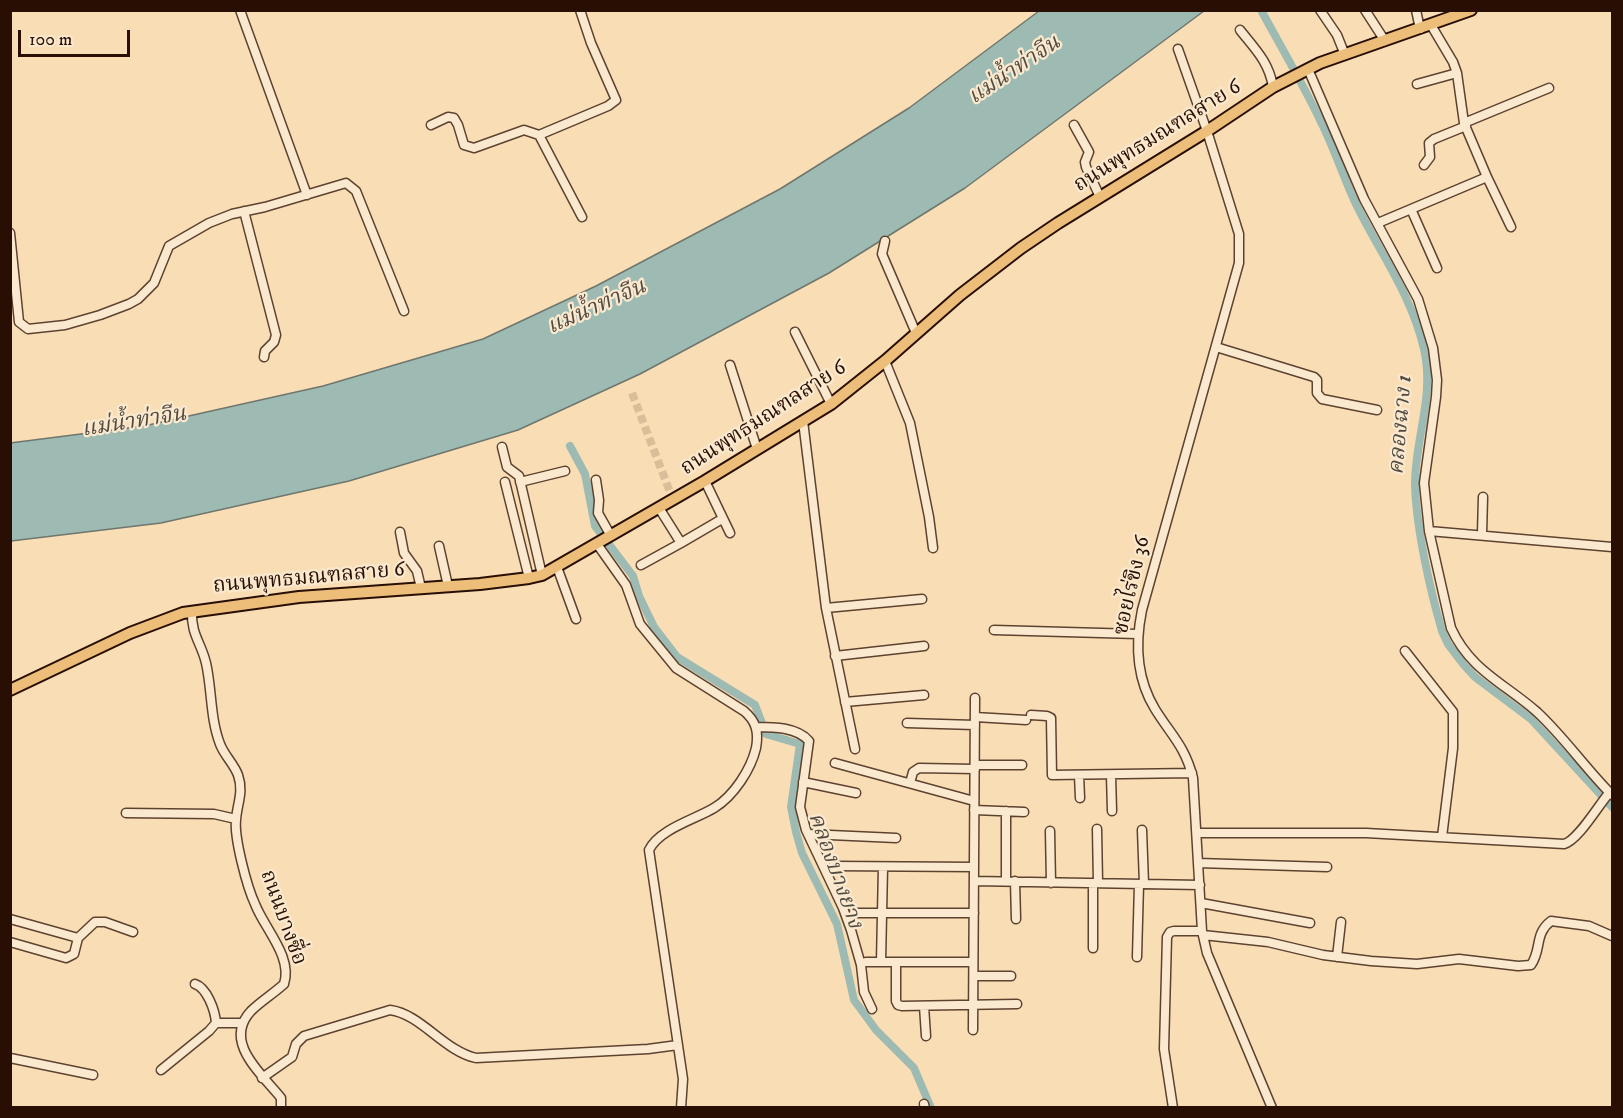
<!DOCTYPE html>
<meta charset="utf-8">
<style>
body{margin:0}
#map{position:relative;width:1623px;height:1118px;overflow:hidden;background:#f9ddb5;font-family:"IM FELL DW Pica",serif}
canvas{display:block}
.frame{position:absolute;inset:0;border:12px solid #290f03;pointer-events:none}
.scale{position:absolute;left:18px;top:30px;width:112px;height:27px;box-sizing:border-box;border:3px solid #290f03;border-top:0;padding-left:8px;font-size:18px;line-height:21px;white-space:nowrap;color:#290f03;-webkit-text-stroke:4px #fbe9cf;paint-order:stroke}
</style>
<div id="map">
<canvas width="1623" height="1118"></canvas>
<div class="frame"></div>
<div class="scale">100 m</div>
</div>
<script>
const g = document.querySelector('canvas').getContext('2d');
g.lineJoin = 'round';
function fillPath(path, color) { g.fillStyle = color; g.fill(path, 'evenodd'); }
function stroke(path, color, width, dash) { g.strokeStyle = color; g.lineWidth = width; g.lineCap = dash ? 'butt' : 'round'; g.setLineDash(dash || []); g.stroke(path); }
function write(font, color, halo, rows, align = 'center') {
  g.font = font + ' "IM FELL DW Pica","Noto Serif Thai",serif'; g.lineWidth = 4.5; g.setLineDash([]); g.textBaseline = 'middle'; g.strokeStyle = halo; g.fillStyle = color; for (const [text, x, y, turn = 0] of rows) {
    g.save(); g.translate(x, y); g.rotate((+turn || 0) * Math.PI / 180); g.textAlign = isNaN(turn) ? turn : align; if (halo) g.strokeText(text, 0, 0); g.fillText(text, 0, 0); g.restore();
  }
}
const water = new Path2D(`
 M1039,11H1204L965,188L829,273L640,374L518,430L349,481L161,523L11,541L10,443L144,426L323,386L483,339L596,286L780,189L909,108Z`);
const canal = new Path2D(`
 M1261,10C1281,47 1303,84 1321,122C1334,148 1343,176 1355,202C1379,252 1411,293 1424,349C1435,395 1415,439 1415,484C1416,527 1430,590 1442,631L1448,644L1464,665L1475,677L1531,719L1612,807
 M570,446L585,474L595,526L633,576L639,596L654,627L677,657L755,705L766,734L800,744L791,807L796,832L802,853L837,924L854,1000L876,1030L914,1068L931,1108`);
const minorTunnel = new Path2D(`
 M632,393L673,500`);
const minor = new Path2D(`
 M240,10L307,195
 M1320,10L1337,35L1345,55
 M1365,10L1385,41
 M1416,10L1420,29
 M1240,30C1255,49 1269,62 1273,87
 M1178,49L1207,131L1239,234V263L1142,610C1135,644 1136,678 1155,709C1171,735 1185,746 1193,778L1202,931L1207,953L1272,1108
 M1308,69L1364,199L1418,299L1433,348L1437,380L1436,397L1424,483L1429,531L1451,628C1470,670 1504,683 1537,712C1564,737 1586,769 1612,795
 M1417,84L1457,73
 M1464,123L1549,88
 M431,125L448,117L454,118L458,125L464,145L474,148L524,130L539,135L608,106L616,100L591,43L580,10
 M1074,125L1089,152L1085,162L1086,167L1100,197
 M539,135L582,217
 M1424,165L1430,157L1429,143L1434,139L1466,126
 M1487,177L1511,227
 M1411,209L1437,268
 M244,211L276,335L274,342L265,351L264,357
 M1378,223L1487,177L1464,123L1457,73L1453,62L1431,25
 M10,233L19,322L28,329L65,325L100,315L129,304L138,299L154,283L169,246L209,223L232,214L265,207L346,183L356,191L404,311
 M885,241L882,254L916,333
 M795,332L831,404
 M1216,347L1314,377L1317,380V393L1322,399L1377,410
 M885,361L910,423L929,517L933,548
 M730,365L757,449
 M803,421L826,608L855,749
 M502,447L507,467L519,476L542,575
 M596,480L599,500L598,513L611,536
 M705,481L730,533
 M505,482L529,578
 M520,482L565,471
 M1429,531L1612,547
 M400,532L404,553L417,571L421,588
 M1482,534L1483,497
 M681,543L722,519
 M597,544L626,585L640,624L676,668L744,711C756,721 759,732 756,748C751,769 734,796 714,808C696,819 659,829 649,850L683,1079L681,1108
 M439,546L448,586
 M641,565L681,543L659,508
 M557,567L576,619
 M826,608L922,599
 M192,611C191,635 201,642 206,663C212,689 210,718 220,744C224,755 234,764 238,775C244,792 237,804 236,820C234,838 247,887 255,904C264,928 293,957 284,984C273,994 261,1001 251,1011C222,1042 262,1074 281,1098V1108
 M994,630L1137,634
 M1405,651L1453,712V748L1442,837
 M835,656L924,646
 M845,702L924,695
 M1031,715L1047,716L1051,718L1052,775L1192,773
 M975,717L1026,720
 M907,723L975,725
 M757,727C773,727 797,727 809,741L800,807L806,830L843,908L851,930L861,965L864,992L872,1009
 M835,763L974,801
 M975,765H1022
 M1079,775L1080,798
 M1111,775L1112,811
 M803,782L856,793
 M910,783L913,772L919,768L975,769
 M974,810L1024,812
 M1006,811V881
 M126,813L214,814L236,819
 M1097,829L1098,883
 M1142,830L1144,884
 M1050,831L1051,883
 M1197,833H1366L1564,844C1578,841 1599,804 1610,792
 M808,834L896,838
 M1198,863L1327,867
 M833,866L974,867
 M974,881L1200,885
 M1015,881L1016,919
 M1093,883V948
 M1201,903L1310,923
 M854,913H974
 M10,919L78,938
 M1203,935L1268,942L1323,955L1371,961L1417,964L1459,959L1518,966L1531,965C1542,949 1534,934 1551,921L1589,926L1612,936
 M10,942L66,958L74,954L78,938L95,922H105L133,932
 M1137,957L1139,884
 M1337,957L1341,922
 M866,962H973
 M881,962L883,867
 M896,962V1001L898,1005L902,1006L1017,1004
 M974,976H1011
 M924,1006L926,1036
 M216,1023H242
 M973,1030L975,698
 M10,1058L93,1075
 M161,1070L209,1031L216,1023C215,1010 207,988 195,984
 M262,1078L292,1057L296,1044L304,1036L390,1010C421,1014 444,1051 476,1058L648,1049L678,1045
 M924,1104L925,1108
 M1173,1108L1164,1049L1167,937L1170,932L1174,931H1202`);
const major = new Path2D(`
 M10,690L130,633L183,613L299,597L480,584L529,578L542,575L705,481L831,404L885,361L960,295L1021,248L1058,223L1207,131L1273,87L1320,63L1471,10`);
const streetNames = [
 ["ถนนพุทธมณฑลสาย 6",1158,137,-32],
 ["ถนนพุทธมณฑลสาย 6",764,419,-33],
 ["ถนนพุทธมณฑลสาย 6",309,579,-5],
 ["ซอยไร่ขิง 36",1133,586,-77],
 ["ถนนบางซื่อ",282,918,70]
];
const waterNames = [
 ["แม่น้ำท่าจีน",1015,71,-34],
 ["แม่น้ำท่าจีน",597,308,-24],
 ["แม่น้ำท่าจีน",134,423,-9],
 ["คลองฉาง 1",1402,425,-85],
 ["คลองบางยาง",834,871,70]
];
fillPath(water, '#9ebbb3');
stroke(water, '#6f766d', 1.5);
stroke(canal, '#9ebbb3', 8);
stroke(minorTunnel, '#dabe9a', 8, [8, 4]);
stroke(minor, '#5d4230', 11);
stroke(major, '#290f03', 14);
stroke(minor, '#fbe9cf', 8);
stroke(major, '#ecbe7a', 10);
write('21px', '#290f03', '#fbe9cf', streetNames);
write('italic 22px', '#524b41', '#fbe9cf', waterNames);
</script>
